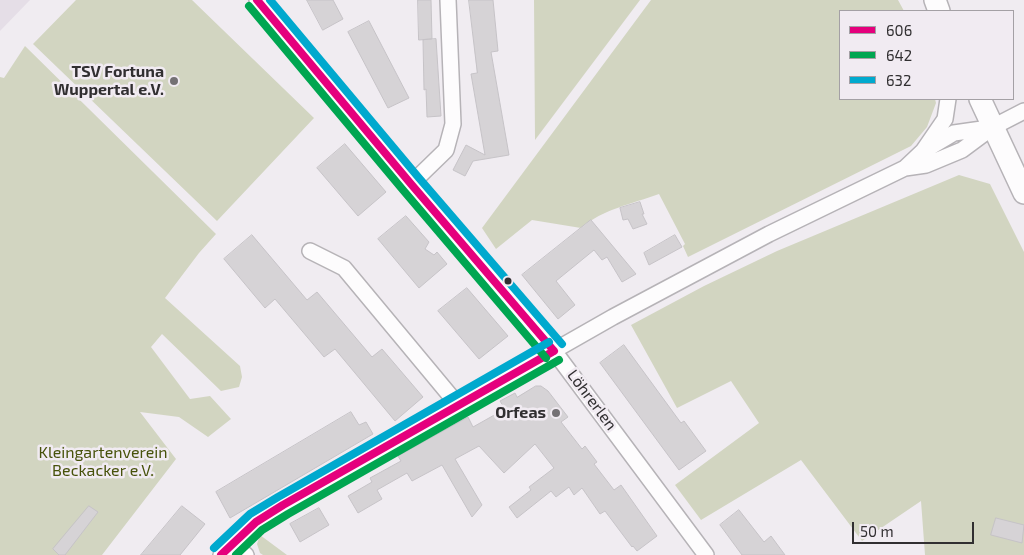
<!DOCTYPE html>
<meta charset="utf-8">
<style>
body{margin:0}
#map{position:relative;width:1024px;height:555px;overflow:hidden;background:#f0ecf1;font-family:"Exo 2",sans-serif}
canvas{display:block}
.legend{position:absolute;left:839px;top:10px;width:175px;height:90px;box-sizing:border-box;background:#f1ebf2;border:1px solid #a4a0a5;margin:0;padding:6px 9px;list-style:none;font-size:15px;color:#312f31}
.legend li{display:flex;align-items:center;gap:10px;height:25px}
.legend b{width:25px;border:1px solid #a4a0a5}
.scale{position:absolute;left:852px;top:522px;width:122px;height:22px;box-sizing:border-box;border:2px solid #312f31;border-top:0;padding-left:6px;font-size:15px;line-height:18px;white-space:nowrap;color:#312f31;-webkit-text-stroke:4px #f1ebf2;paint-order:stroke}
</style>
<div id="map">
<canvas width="1024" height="555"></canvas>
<ul class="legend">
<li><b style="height:6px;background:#e5007d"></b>606</li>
<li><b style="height:6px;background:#00a651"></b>642</li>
<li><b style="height:6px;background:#00a9ce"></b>632</li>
</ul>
<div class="scale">50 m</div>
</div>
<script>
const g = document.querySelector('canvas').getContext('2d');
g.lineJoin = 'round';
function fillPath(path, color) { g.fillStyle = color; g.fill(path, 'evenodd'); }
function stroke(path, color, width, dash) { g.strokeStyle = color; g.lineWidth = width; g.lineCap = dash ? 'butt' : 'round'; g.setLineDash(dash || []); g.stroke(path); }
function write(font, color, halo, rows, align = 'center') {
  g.font = font + ' "Exo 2",sans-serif'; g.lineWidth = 5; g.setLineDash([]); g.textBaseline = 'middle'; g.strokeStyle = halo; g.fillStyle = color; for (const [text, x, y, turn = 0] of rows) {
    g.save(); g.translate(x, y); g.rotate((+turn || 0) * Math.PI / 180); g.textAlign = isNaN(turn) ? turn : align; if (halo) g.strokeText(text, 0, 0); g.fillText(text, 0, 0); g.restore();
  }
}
const built = new Path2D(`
 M0,0H30L0,31Z`);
const green = new Path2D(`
 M76,0H192L314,118L217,221L33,44Z
 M534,0H640L535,140Z
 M651,0H898L904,11H840V99H935L936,103L927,127L911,146L688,257L683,246L685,244L659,194C632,204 603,209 581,228L532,220L496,249L482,228Z
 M25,46L216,234L199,253L165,298L240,366L242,377L239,387L221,391L162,334L151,347L190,399L210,396L231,419L208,437L179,417L140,412L176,459L102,555H0V77L4,78Z
 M959,175L990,184L1024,252V555H925L921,501L862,541L801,460L701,520L675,485L759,423L731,381L677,408L631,325L704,286L777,251Z
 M260,535L287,555H263L260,553L257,544Z`);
const building = new Path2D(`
 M307,0H333L343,19L323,30Z
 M418,0H431L432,39L419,40Z
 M469,0H493L498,51L491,52L509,155L473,161L465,176L453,170L466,145L485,155L471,74L477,73Z
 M369,21L409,98L388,108L348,32Z
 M436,39L441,116L427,117L426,89L424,90L423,40Z
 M345,144L386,192L358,216L317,168Z
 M640,202L644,214H642L647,224L633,229L628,219L623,220L620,208Z
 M406,216L429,242L425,249L434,255L437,252L447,264L419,288L378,239Z
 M591,220L636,274L622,282L607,257L602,260L594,250L556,281L575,305L558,319L522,275Z
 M252,235L307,300L317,292L372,357L382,349L423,397L395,421L335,349L324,357L275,299L265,308L224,259Z
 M675,235L682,247L649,265L644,253Z
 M467,288L508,336L479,359L438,311Z
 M624,345L681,423L684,421L706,451L679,470L600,363Z
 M536,386H541L548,391L568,417L561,422L582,449L585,446L597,462L594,464L614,490L621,485L657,536L637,551L633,546L632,547L605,511L600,514L582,488L574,495L569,487L556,497L551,491L517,518L509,507L531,490L529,487L554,468L535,444L504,473L479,446L455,459L482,505L472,517L442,465L412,481L407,473L377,490L382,499L358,513L348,496L372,482L370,478L401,461L398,456L468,417L473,427L505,409L500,401L515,393L517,397Z
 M351,412L359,425L366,422L373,434L230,518L216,492Z
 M89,506L98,512L65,555H59L53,549Z
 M182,506L205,524L180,555H141Z
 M319,508L329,525L300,542L290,524Z
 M739,510L764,542L771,536L785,555H742L720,525Z
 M996,518L1024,525L1022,543L991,535Z`);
const street = new Path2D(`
 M257,0L411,184L554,351L706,555
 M927,149L954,133L989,128
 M905,168L923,151L945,119L948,99
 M411,184L446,150L453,124L448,0
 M310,251L344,268L458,405
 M231,544L246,555
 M221,555L256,522L283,505L613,317L769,234L905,168L926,165L962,150L993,127L1024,111`);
const secondary = new Path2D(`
 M935,0L939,11
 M980,99L1024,193`);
const bus1 = new Path2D(`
 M257,0L411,184L554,351
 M221,555L256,522L283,505L554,351`);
const bus2 = new Path2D(`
 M249,6L403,190L546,358
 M236,555L262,530L288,514L559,360`);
const bus3 = new Path2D(`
 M270,0L419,178L562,344
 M214,548L250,514L278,497L549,342`);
const markers = [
 [174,81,5,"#747174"],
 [508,281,4.5,"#312f31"],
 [556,413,5,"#747174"]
];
const poiNames = [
 ["TSV Fortuna",164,72],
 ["Wuppertal e.V.",164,90],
 ["Orfeas",546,413]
];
const streetNames = [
 ["Löhrerlen",592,400,53]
];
const parkNames = [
 ["Kleingartenverein",103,453],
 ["Beckacker e.V.",103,471]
];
fillPath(built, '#e5dee7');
fillPath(green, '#d2d5c1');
fillPath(building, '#d6d3d6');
stroke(building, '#c6c3c7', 1);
stroke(street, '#b6b3b7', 18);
stroke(secondary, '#b6b3b7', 24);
stroke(street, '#fdfcfd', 15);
stroke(secondary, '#fdfcfd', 21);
stroke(bus1, '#e5007d', 8);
stroke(bus2, '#00a651', 8);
stroke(bus3, '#00a9ce', 8);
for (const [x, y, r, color] of markers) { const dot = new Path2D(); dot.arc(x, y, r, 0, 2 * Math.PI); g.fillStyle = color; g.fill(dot); stroke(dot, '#f1ebf2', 2); }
write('bold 16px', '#312f31', '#f1ebf2', poiNames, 'right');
write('16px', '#312f31', '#f1ebf2', streetNames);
write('16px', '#47520b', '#f1ebf2', parkNames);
</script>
